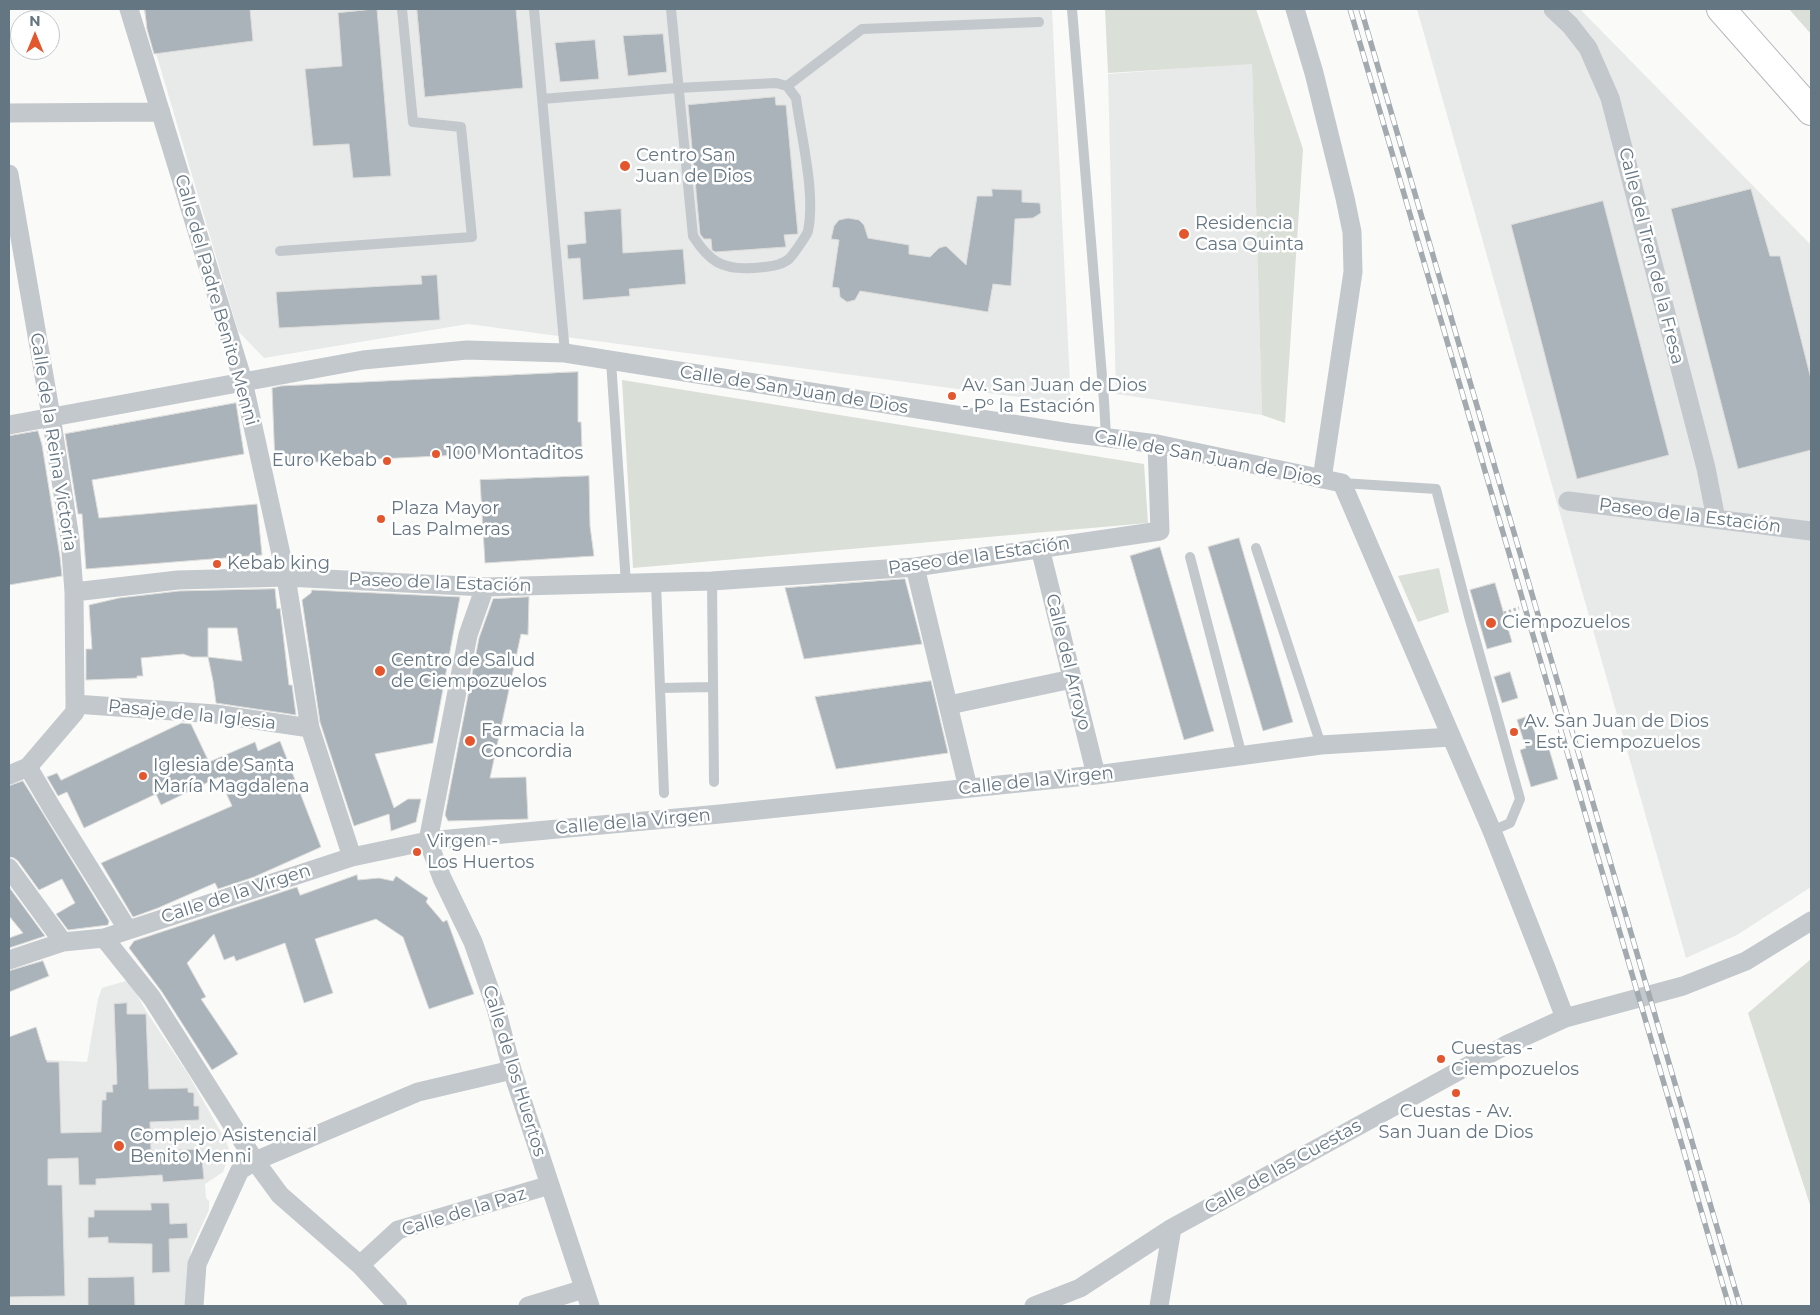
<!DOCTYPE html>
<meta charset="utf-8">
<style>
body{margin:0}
#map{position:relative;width:1820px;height:1315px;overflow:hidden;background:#fafaf8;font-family:Montserrat,sans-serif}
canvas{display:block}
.frame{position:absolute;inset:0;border:10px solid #657683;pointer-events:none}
.north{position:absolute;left:10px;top:10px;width:50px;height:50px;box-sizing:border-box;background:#fff;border:1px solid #c1c8cd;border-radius:50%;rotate:0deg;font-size:14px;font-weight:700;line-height:20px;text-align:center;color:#657683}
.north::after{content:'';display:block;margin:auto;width:18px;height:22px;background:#e4572e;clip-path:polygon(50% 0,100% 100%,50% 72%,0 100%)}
</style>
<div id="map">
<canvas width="1820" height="1315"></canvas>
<div class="frame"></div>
<div class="north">N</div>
</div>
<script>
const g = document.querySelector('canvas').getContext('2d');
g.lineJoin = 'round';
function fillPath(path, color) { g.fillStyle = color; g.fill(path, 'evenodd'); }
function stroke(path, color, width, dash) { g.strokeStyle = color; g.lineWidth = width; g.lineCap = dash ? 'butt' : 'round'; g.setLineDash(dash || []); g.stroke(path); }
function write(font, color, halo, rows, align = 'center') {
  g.font = font + ' Montserrat,sans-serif'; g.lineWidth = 5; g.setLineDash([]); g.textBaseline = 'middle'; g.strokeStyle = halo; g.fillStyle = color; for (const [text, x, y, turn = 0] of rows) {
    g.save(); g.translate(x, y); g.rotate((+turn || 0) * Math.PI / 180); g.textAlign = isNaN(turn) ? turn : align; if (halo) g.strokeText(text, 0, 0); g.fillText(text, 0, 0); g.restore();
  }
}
const built = new Path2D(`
 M143,9H1052L1071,404L468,324L264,358L238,331Z
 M1417,9H1580L1811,245V887L1737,935L1686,958Z
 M1252,63L1262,415L1116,394L1108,74Z
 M129,980L146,1011L188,1074L226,1141L230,1152L223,1172L205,1184L206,1198L209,1201V1210L191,1249L186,1306H9V1058L87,1062L98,999L102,988Z`);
const green = new Path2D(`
 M1105,9H1256L1303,149L1285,423L1262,415L1252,64L1108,73Z
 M1789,9H1811V34Z
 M622,380L1144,464L1148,523L633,568Z
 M1439,568L1449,612L1418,622L1398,576Z
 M1811,959V1208L1748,1013Z`);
const building = new Path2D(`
 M145,9H250L253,41L154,54L147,29Z
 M377,9L391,176L353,178L349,144L313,146L305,69L342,66L338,13Z
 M417,9H516L523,88L425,97Z
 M663,34L667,72L628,76L623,36Z
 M595,40L599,79L560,82L555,43Z
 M775,97L776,105H786L798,234L784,235L786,247L715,252L712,250L711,239H704L700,234L688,105Z
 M992,189L1022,190V202L1040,203L1041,213L1033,218L1015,219L1011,286L993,284L988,312L860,291L855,300L847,302L840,297L839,288L832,287L839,240L831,239L834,226L839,220L848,218L859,220L864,225L868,238L909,245V254L930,257L939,248L946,246L966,265L977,196H992Z
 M1751,189L1770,256H1780L1811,379V450L1738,469L1671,209Z
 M1603,201L1669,455L1577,479L1511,225Z
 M621,209L623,253L683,249L686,284L629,289L630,296L583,300L580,258L568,259L567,245L586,243L584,212Z
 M437,275L440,320L279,328L276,292L422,284L421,276Z
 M578,372V422H581L582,449L275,464L272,388L281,386Z
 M236,403L244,454L92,480L99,518L257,504L262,555L86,569L82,514H78L65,434Z
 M38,431L42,445L60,557L62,576L9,585V436Z
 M589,476L590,526L594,556L485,563L480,480Z
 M1239,538L1293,722L1263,731L1208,547Z
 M1160,547L1214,731L1184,740L1130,556Z
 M905,579L922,644L804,659L785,588Z
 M1495,583L1512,642L1487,649L1470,590Z
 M275,589L277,609L280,608L289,685H292L296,715L216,703L213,681L208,657L242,661L237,628H208V657H192L183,654L141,658L143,676H137V678L86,680V649H92L89,605L119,598L179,591Z
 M312,590L460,597L433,743L375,754L394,808L408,799H421L416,822L391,831L389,814L354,826L320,722L302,600L311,593Z
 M529,597L528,635L521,634L490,778L526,777L528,819L448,821L445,815L479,638L493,599Z
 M1510,672L1518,698L1502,703L1494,677Z
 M931,681L948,753L836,769L815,697Z
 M1529,716L1539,744L1547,742L1558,779L1531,787L1520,750L1526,748L1517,720Z
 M182,723L191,724L209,762L255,742L258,751L280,741L321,847L254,877L218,889L215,883L158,908L133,917L101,863L232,806L219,777L161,805L156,794L84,828L67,792L58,796L47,777L57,773L61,780Z
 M23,781L109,921L108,925L68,930L56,914L75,903L62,879L39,890L18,861L14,858L9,857V786Z
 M357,875L358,880L379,878L393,881L396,876L428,898L426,902L443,922L447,920L474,994L429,1009L403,937L376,919L315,939L333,993L304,1003L285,943L236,961L234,956L224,960L214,934L187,963L206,997L201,999L238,1054L212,1070L162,992L129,948L134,941L297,887L300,895Z
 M9,887L45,936L9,948V938L23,933L9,916Z
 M43,961L49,976L9,992V971Z
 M127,1003V1014H146L149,1089L188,1088V1092L194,1093V1106H199V1120L150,1122L151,1151L201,1149L204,1179L163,1182L162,1175L96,1179V1185H79L78,1158L48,1159V1185H62L65,1296L9,1297V1037L36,1027L46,1060H47V1062H59L61,1133L101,1132L102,1100H106V1092H113L112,1085L117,1084L114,1004Z
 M151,1203H169L170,1224L187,1223L188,1238L169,1239L170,1272L152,1273V1244L108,1243V1237L88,1238V1217H94V1210H151Z
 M134,1277L135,1306H88V1278Z`);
const path = new Path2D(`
 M1504,613L1519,608`);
const lane = new Path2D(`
 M534,9L565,353
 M1072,9L1104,401L1106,437
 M787,86L862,29L1039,22
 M542,99L677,88L776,83L787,86L796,98C801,136 816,194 808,231C807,235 793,255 789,259C779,267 764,267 752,268C722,270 709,261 693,236L671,9
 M280,251L472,237L461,127L413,122L402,9
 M611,361L626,584
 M1342,483L1436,489L1470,620L1520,799L1510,823L1492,831
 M1256,548L1321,745
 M1190,557L1242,756
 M712,581L714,782
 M656,583L664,793
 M660,688L713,687`);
const street = new Path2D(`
 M129,9L243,381L286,577L310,728L352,857
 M1295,9L1314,73L1345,198L1352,232L1353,272L1322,479
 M1553,9L1570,25L1588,48L1610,98L1706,468L1716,519
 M9,113L161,112
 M9,174L51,416L70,539L74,592L75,704V712L28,767L9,775
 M9,425L363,360L467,350L565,353L1069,433L1157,444L1342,483L1492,831L1546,968L1565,1018
 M1568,501L1811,531
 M1040,548L1096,775
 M915,567L968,788
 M485,587L468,635L428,841L442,878L473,942L496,1008L512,1070L590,1306
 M74,592L178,580L286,577L485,587L712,581L915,567L1160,531L1157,444
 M75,704L215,714L310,728
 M949,705L1072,679
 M28,767L52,808L128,930
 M9,868L63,942
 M104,938L152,998L255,1161L280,1195L360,1265L398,1306
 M9,960L63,942L104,938L352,857L428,841L720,814L1096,775L1321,745L1451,737
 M360,1265L398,1230L550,1185
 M194,1306L197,1264L240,1170L255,1161L418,1092L512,1070
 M528,1306L584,1289
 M1034,1306L1080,1288L1172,1228L1506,1045L1565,1018L1683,986L1746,961L1811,921
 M1159,1306L1172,1228`);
const primary = new Path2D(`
 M1721,9L1811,111`);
const rail = new Path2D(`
 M1350,9L1729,1306
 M1361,9L1740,1306`);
const markers = [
 [625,166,6,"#e4572e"],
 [1184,234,6,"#e4572e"],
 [952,396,5,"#e4572e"],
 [436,454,5,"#e4572e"],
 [387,461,5,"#e4572e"],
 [381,519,5,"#e4572e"],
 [217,564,5,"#e4572e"],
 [1491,623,6,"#e4572e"],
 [380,671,6,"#e4572e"],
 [1514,732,5,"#e4572e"],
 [470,741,6,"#e4572e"],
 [143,776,5,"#e4572e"],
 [417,852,5,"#e4572e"],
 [1441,1059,5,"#e4572e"],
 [1456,1093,5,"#e4572e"],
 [119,1146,6,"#e4572e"]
];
const poiNames = [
 ["Centro San",636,156],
 ["Juan de Dios",636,177],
 ["Residencia",1195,224],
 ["Casa Quinta",1195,245],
 ["Av. San Juan de Dios",962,386],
 ["- Pº la Estación",962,407],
 ["100 Montaditos",446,454],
 ["Euro Kebab",377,461,"right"],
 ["Plaza Mayor",391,509],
 ["Las Palmeras",391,530],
 ["Kebab king",227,564],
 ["Ciempozuelos",1502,623],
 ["Centro de Salud",391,661],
 ["de Ciempozuelos",391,682],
 ["Av. San Juan de Dios",1524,722],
 ["- Est. Ciempozuelos",1524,743],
 ["Farmacia la",481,731],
 ["Concordia",481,752],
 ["Iglesia de Santa",153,766],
 ["María Magdalena",153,787],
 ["Virgen -",427,842],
 ["Los Huertos",427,863],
 ["Cuestas -",1451,1049],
 ["Ciempozuelos",1451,1070],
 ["Cuestas - Av.",1456,1112,"center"],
 ["San Juan de Dios",1456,1133,"center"],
 ["Complejo Asistencial",130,1136],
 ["Benito Menni",130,1157]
];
const streetNames = [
 ["Calle del Tren de la Fresa",1651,256,76],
 ["Calle del Padre Benito Menni",216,300,74],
 ["Calle de San Juan de Dios",794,390,9],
 ["Calle de la Reina Victoria",53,442,81],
 ["Calle de San Juan de Dios",1208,458,11],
 ["Paseo de la Estación",1690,516,7],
 ["Paseo de la Estación",979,556,-8],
 ["Paseo de la Estación",440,583,2],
 ["Calle del Arroyo",1068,662,76],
 ["Pasaje de la Iglesia",192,715,6],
 ["Calle de la Virgen",1036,781,-6],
 ["Calle de la Virgen",633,822,-5],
 ["Calle de la Virgen",236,894,-18],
 ["Calle de los Huertos",514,1071,73],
 ["Calle de las Cuestas",1283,1167,-29],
 ["Calle de la Paz",464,1212,-17]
];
fillPath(built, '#e8e9e9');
fillPath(green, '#dadfd7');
fillPath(building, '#aab3b9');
stroke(building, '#dcdcda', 1);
stroke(primary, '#b5babe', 30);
stroke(path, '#bbbfc2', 3, [2.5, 2.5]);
stroke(lane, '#c3c8cc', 10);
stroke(street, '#c3c8cc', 19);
stroke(primary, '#fff', 28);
stroke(rail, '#a2aab0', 5.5);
stroke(rail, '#fff', 4, [11]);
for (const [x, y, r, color] of markers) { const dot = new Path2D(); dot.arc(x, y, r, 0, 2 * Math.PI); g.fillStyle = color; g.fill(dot); stroke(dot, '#fff', 2); }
write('18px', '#657683', '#fff', poiNames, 'left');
write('18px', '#657683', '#fff', streetNames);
</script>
